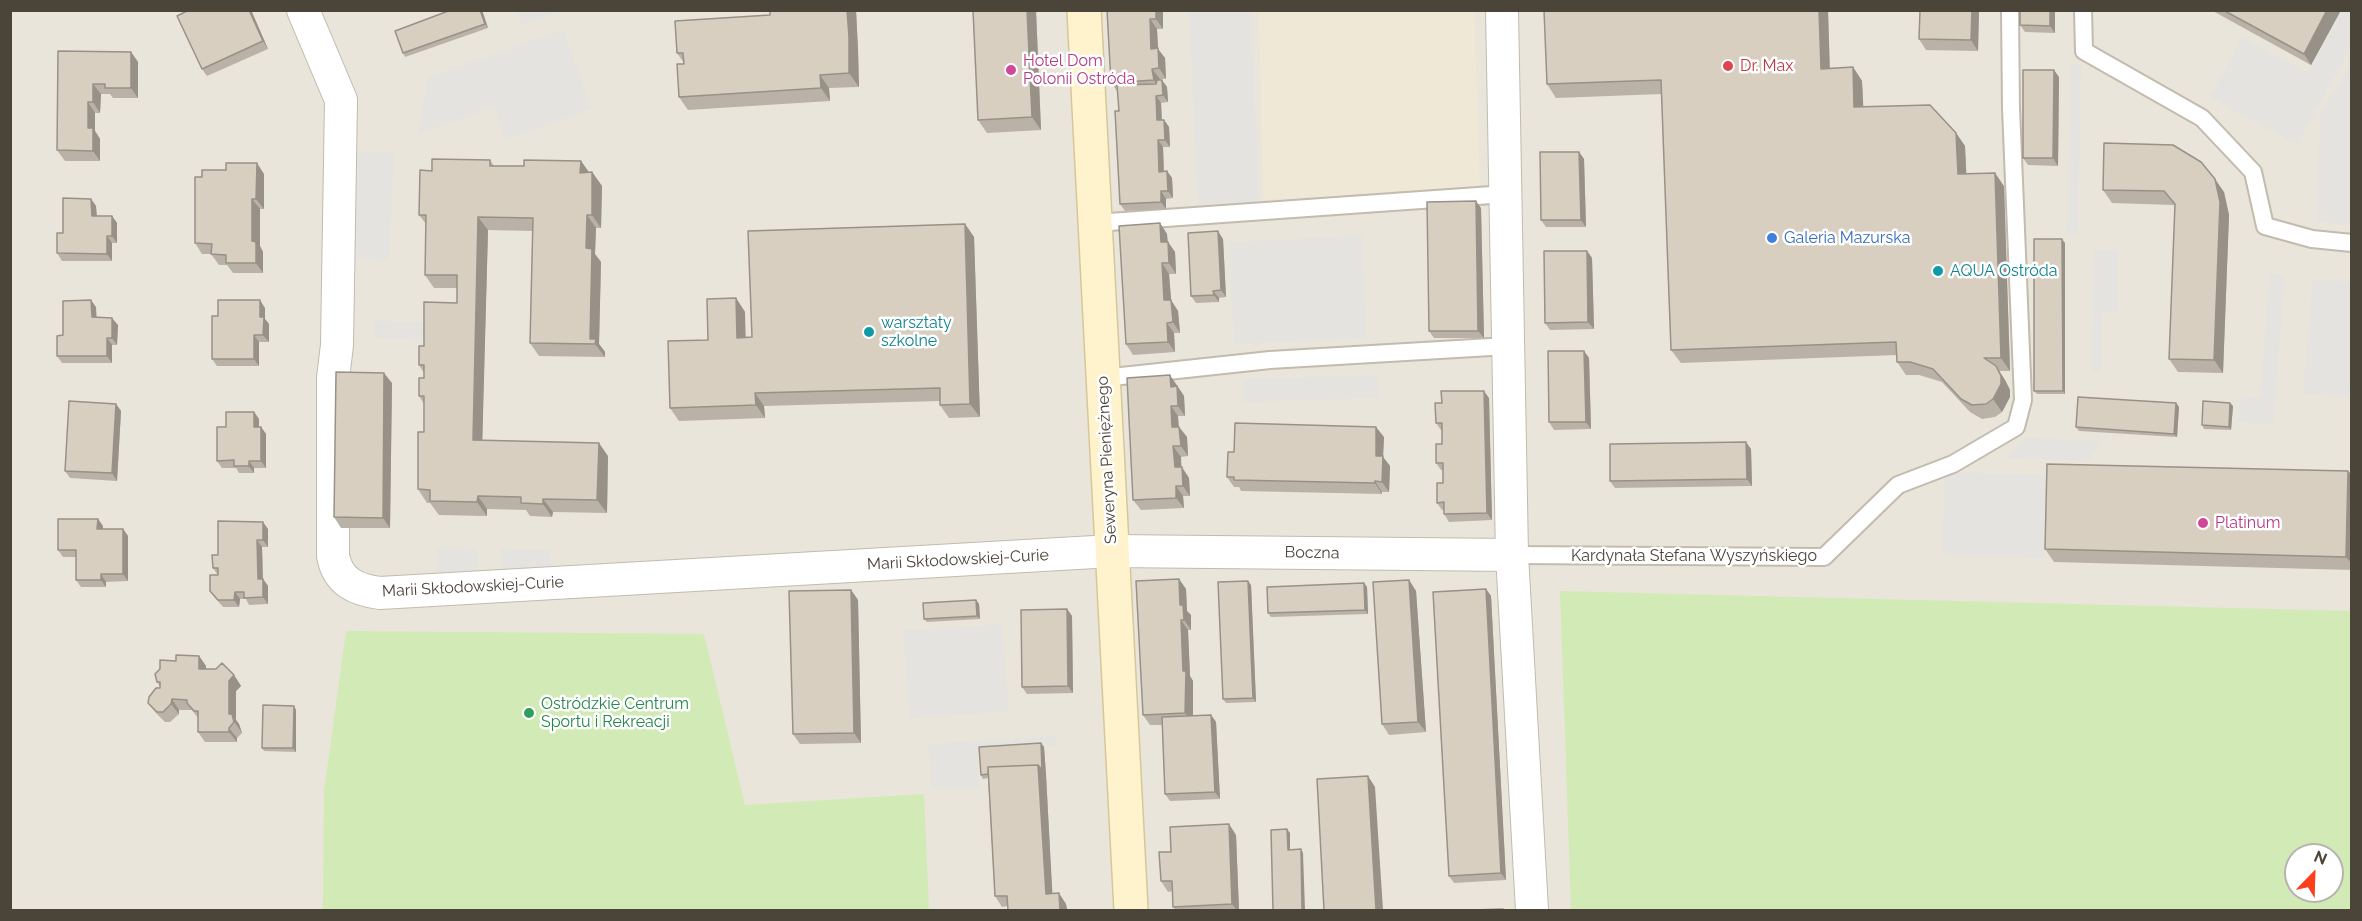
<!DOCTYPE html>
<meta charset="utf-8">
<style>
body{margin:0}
#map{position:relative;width:2362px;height:921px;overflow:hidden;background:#f6f3ec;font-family:Raleway,sans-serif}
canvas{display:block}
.frame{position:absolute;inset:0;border:12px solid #4b4439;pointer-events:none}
.north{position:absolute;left:2284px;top:843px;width:60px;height:60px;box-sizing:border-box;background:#fff;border:2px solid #b7b4b0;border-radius:50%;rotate:23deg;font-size:16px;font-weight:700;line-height:24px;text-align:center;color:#4b4439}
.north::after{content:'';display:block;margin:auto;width:21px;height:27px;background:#fc3f1d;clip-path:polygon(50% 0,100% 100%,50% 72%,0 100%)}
</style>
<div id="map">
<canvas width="2362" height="921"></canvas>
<div class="frame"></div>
<div class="north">N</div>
</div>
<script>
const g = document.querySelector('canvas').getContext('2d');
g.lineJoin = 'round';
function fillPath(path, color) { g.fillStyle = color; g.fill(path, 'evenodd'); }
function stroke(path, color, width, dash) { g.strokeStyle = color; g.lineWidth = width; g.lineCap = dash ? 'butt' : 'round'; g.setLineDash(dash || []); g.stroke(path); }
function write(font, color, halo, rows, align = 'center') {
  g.font = font + ' Raleway,sans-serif'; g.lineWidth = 5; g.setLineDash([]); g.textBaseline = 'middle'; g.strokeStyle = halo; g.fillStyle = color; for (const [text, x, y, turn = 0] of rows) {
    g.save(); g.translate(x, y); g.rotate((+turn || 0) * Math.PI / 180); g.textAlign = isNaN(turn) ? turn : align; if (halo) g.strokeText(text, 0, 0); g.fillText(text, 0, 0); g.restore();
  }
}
const residential = new Path2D(`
 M10,11H2351V910H11ZM2296,855H2332V891H2296Z`);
const education = new Path2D(`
 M1259,11H1474L1480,187L1263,200Z`);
const green = new Path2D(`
 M1560,591L2351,611V910H1571ZM2296,855H2332V891H2296Z
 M346,631L704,634L745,805L924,794L929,910H323L324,792Z`);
const parking = new Path2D(`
 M517,11H560L523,25Z
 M1189,11H1251L1259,202L1198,205Z
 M2342,11H2351V46L2297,145L2210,97L2242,37L2308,73Z
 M563,30L592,109L506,140L494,107L418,134L428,77Z
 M2071,64H2081L2078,234H2067Z
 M2349,67L2352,68L2351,225L2317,222L2320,114Z
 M351,151L394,153L389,260L348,258Z
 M1362,236L1366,338L1234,344L1229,242Z
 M2094,250H2118L2117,311L2102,312L2101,372H2092Z
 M2270,273L2285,275L2273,425L2238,422L2240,397L2260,398Z
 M2313,279L2351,282L2352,369L2349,397L2303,393Z
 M375,321L427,322L426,339L374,338Z
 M1378,375L1379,398L1244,402L1243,379Z
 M2026,438L2102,441L2088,461L2004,458Z
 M1945,472L2048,475L2045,558L1942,555Z
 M437,548L477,549V573L437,572Z
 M501,549L550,550V569H501Z
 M1002,624L1009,711L910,718L903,631Z
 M1056,736V745L977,750L979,787L932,789L928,744Z`);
const lane = new Path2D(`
 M2083,10L2084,51L2202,118L2253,172L2265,226L2312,239L2352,243
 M1095,223L1506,194
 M1103,378L1270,360L1508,346
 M1512,555L1824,557L1898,485L1953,464L2016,427L2023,400L2011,108L2010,10`);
const street = new Path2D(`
 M303,10L341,100L337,345L333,378V556C338,582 356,590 380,593L1112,551L1512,555
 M1502,10L1512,555L1532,910`);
const secondary = new Path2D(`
 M1084,10L1131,910`);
const wall = new Path2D(`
 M251,10L268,49L207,76L202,69Z
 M451,10H482L488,28L405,57L403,53Z
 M770,10H856L858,50L859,87L829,88L830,101L688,110L679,97L684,63L677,53L770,15Z
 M973,10H1036L1041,130L987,133L978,120Z
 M1107,10H1163V29H1157L1158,49L1165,58L1166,79H1160L1167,87L1168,102L1161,103L1162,120H1164L1169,127L1170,147H1163L1164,171H1167L1172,178L1173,198L1166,199V209L1125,211L1120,204L1118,92L1111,83Z
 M1828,10L1830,68L1853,67L1862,81L1863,107L1956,133L1965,146L1966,174L2004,186L2010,371H1999L2005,380L2010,390V397L2002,412L1995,417L1982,419L1970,412L1942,382L1919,375H1906L1897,362V355L1681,363L1671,350L1662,94L1556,98L1547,84Z
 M1979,10L1978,51L1926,50L1919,39Z
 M2055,10V33L2025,32L2020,25Z
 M2211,10H2339L2340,12L2311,65Z
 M58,51L131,52L138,62V98H113L110,94H101L100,113H95V131L100,139V161H65L57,150Z
 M2059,77L2058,166L2028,165L2023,158Z
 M1579,152L1584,159L1586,227H1546L1541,220Z
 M490,160L494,166H524L581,161L589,172H592L602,186L601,228H596L595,254L601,262L599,344L605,352V357L539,356L530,343L533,231L488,230L482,440L608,456L607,513L553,512L552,517L530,516L526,510L487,509V516L439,515L430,503H427L418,489L424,432V404L419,396L424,378V373L419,365L424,346L457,303V288H434L425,275L426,224L419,215L432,171Z
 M264,174V209H260V246L263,252V273H233L227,265H219L211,254H202L195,243Z
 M2103,190L2224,192L2229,215L2223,373L2178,372L2169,359L2175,206L2173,205L2112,203Z
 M91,199L96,206L97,216H112L117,223V243H112V261H62L57,253L63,233Z
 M1481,208L1484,338H1434L1429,331Z
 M1160,223L1167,234L1168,242L1175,252L1176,274H1169L1171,300L1178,311L1180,333H1174L1175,352L1133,355L1126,344Z
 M965,224L974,237L980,417L949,418L940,405V401L764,406L765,418L679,421L670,408L708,340L736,298L745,312V338L752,337Z
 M1223,239L1226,297L1219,298V302L1196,303L1191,296Z
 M2065,243V394H2037L2034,391Z
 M1587,251L1592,258L1594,329L1550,330L1545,323Z
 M96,307V318L118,325L117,345H112V363H62L57,356L63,335Z
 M265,308V319L269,324V342H259V366H217L212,359L218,316Z
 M1584,351L1589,358L1591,429L1554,430L1549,422Z
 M392,383L390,528H341L334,517Z
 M1178,385V387L1184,396L1185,416H1178L1179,427L1187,437L1188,456L1181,457V467L1189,478L1190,496H1183L1184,508L1141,510L1133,500Z
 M1489,398L1492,520L1449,522L1444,514V510H1442L1437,503L1443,483V470H1441L1436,463L1442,444V430H1441L1436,423Z
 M2176,403L2179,407L2177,437L2079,431L2076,427Z
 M2230,403L2233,406L2231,430L2204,429L2202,425Z
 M116,404L121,411L117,481L70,478L65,471Z
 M254,412L259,419V427H261L266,434V468H254V473H239L236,468H222L217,461L226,427Z
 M1384,437L1383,457L1390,466L1389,492H1382V494L1241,491L1239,487H1234L1227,477Z
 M1751,449L1752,486L1615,488L1610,481Z
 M2348,471L2352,475V570L2054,562L2045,549Z
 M98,519L103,526V529H123L128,536V581L106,582V587H81L76,580V557H63L58,550Z
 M268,529V547H262L263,579L268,586V604L249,605L246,599H240L239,607H223L215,598L210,591L218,575L213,568L218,555Z
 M1179,579L1186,589L1187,611L1191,615V630H1188L1190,676L1193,681V716L1211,715L1216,722L1220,799L1170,801L1165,794L1162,725H1150L1143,715Z
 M1409,580L1416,591L1426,732L1389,735L1382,724Z
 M1364,583L1367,587L1368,614L1271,617L1268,613Z
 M1251,585L1256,702L1226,703L1223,699Z
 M1486,589L1491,596L1506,880L1454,883L1449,876Z
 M851,590L858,600L861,743L800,744L793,734Z
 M976,600L979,604L980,619L927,622L924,619Z
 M1067,609L1072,616L1073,693L1027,694L1022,687Z
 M199,656L206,666V669L234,675L241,686L236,691V720L239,724L242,733L237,738V742H205L198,732V718L192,710H179V714L170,722H165L156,713L148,703L160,688V686L157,682L176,661Z
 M294,706L296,710V752L264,751L262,748Z
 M1041,743L1044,747L1046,775L1052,894L1066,904L1067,910H1008V906L1002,907L995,896L988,778L983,779L981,775Z
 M1236,835L1239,910H1176L1173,907L1172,891L1168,892L1161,881L1171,852Z`);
const shadedWall = new Path2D(`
 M249,10H251L268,49L263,41Z
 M480,10H482L488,28L485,24Z
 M847,10H856L858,50L859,87L849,73Z
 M1027,10H1036L1041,130L1032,117Z
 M1156,10H1163V29L1156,19Z
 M1819,10H1828L1830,82L1821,69Z
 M1972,10H1979L1978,51L1971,40Z
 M2050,10H2055V33L2050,26Z
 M2327,10H2339L2340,12L2311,65L2304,54Z
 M1150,19L1157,29L1158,49L1165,58L1166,79L1159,68L1151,49Z
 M131,52L138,62V98L131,88Z
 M1853,67L1862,81L1864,120L1854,107Z
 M1152,69L1160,79L1161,91L1154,80Z
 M2054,70L2059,77L2058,166L2053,158Z
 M820,75L829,88L830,101L821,88Z
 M1162,80L1167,87L1168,102L1163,95Z
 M93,84L101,94L100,113L93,102Z
 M1156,96L1161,103L1162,127L1157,120Z
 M88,102L95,113V131L100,139V161L93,151L88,128Z
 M1164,120L1169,127L1170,147L1165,140Z
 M1956,133L1965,146L1967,187L1958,174Z
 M1158,140L1163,147L1164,179L1159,172Z
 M1579,152L1584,159L1586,227L1581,220Z
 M581,161L590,174L580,173Z
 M257,163L264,174V209L256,199Z
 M1167,171L1172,178L1173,198L1168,191Z
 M592,172L602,186L601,228L592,215Z
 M1995,173L2004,186L2010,371L2001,358Z
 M2215,179L2224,192L2229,215L2223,373L2214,360Z
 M1161,191L1166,199V209L1161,202Z
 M91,199L96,206L97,223L92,216Z
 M252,199L260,209V246L263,252V273L256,263L252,241Z
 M1476,201L1481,208L1484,338L1478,331Z
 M587,215L596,228L595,254L601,262L599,344L605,352V357L595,344L590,339L586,248Z
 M112,216L117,223V243L112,236Z
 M478,217L488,230L482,453L473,440Z
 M1160,223L1167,234L1168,253L1161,242Z
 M965,224L974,237L980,417L970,404Z
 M1218,231L1223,239L1226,297L1221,290Z
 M107,236L112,243V261L107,254Z
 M2062,239L2065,243V394L2063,391Z
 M1168,242L1175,252L1176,274L1169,263Z
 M1587,251L1592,258L1594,329L1588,322Z
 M1162,263L1169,274L1172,311L1164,300Z
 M1213,291L1219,298V302L1214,295Z
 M736,298L745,312L746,351L737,338Z
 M91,300L96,307L97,325L92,317Z
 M260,300L265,308V319L269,324V342L263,335L260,317Z
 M1171,300L1178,311L1180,333L1173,322Z
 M112,318L118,325L117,345L112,338Z
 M1167,323L1174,333L1175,352L1168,342Z
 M254,335L259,342V366L254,359Z
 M107,338L112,345V363L107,356Z
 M1584,351L1589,358L1591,429L1586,422Z
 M1996,366L2005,380L2010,390V397L2002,412L1993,399Z
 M384,373L392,383L390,528L383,518Z
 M1170,375L1184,396L1185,416L1178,406L1171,387Z
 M1484,391L1489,398L1492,520L1487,513Z
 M755,393L764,406L765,418L756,405Z
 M2176,403L2179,407L2177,437L2174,434Z
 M2230,403L2233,406L2231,430L2229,427Z
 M116,404L121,411L117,481L112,473Z
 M1171,406L1178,416L1179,437L1172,427Z
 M254,412L259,419V434L254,427Z
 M261,427L266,434V468L261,461Z
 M1179,427L1187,437L1188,456L1181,446Z
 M1376,427L1384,437L1383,457L1390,466L1389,492L1382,482L1376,456Z
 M1746,442L1751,449L1752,486L1747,479Z
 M599,443L608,456L607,513L597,500Z
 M1173,446L1181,457L1182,478L1175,467Z
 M249,461L254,468V473L249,466Z
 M1182,467L1189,478L1190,496L1183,486Z
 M2348,471L2352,475V564L2346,557Z
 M1375,481L1382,492V494L1375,483Z
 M1176,486L1183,496L1184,508L1176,498Z
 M478,496L487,509V516L477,502Z
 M543,499L553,512L552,517L543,504Z
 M98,519L103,526L102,536L97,529Z
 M263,522L268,529V547L263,540Z
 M123,529L128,536V581L123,574Z
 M257,540L262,547L263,586L258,579Z
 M101,574L106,582V587L101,580Z
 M263,579L268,586V604L263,597Z
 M1179,579L1186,589L1187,611L1191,615V630L1184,620L1180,605Z
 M1409,580L1416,591L1426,732L1418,722Z
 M1248,581L1251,585L1256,702L1253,698Z
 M1364,583L1367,587L1368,614L1365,610Z
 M1486,589L1491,596L1506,880L1501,873Z
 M851,590L858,600L861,743L854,733Z
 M235,592L240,599L239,607L234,600Z
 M976,600L979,604L980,619L977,616Z
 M1067,609L1072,616L1073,693L1068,686Z
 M1181,620L1188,630L1190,676L1193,681V723L1185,713Z
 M199,656L206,666V679L199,669Z
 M234,675L241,686L236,691V720L239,724L242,733L229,714V681Z
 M172,699L179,710V714L171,704Z
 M294,706L296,710V752L293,748Z
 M1211,715L1216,722L1220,799L1215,792Z
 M229,728L237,738V742L229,732Z
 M1041,743L1044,747L1046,775L1053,904L1046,894L1038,765Z
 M1368,776L1375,787L1383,910H1376Z
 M1229,824L1236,835L1239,910H1237L1232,904Z
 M1287,829L1290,833V854L1288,850Z
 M1301,849L1303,853L1305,910H1302Z
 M1059,893L1066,904L1067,910H1060Z`);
const building = new Path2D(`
 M189,10H249L263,41L202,69L177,16Z
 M451,10H480L485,24L403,53L395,31Z
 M770,10H847L849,37V73L820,75L821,88L679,97L677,64H684L683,53H677L675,21L770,15Z
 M973,10H1027L1032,117L978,120Z
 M1107,10H1156V19H1150L1151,49L1158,48L1159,68L1152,69L1154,80L1111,83Z
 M1544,10H1819L1821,69L1853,67L1854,107L1930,105L1956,133L1958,174L1995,173L2001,358H1984L1996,366L2001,376V384L1993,399L1986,404L1972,405L1961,399L1933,369L1910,362H1897L1896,342L1671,350L1661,80L1547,84Z
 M1920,10H1972L1971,40L1919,39Z
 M2020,10H2050V26L2020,25Z
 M2223,10H2327L2304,54Z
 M58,51L131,52V88H105V84H93V102H88V128H93V151L57,150Z
 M2023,70H2054L2053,158H2023Z
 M1157,80H1162L1163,95L1156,96L1157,120H1164L1165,140H1158L1159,172L1167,171L1168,191H1161V202L1120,204L1115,111H1119L1117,85L1156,84Z
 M2104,143L2173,145L2201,162L2215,179L2220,202L2214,360L2169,359L2175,204L2164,191L2103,190Z
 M1540,152H1579L1581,220H1541Z
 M432,159L490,160V166H524V160L581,161L580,173L592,172V215H587L586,248L592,249L590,339H596L595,344L530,343L533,218L478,217L473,440L599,443L597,500L543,499V504L521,503V497L478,496L477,502L430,501V490L418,489V432H424V396H419V378H424V365H419V346H424V302L457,303V275H425L426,215H419L420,170L432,171Z
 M226,163H257L256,199H252V241L256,242V263H226V255L211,254L212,244L195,243V177H202V170H226Z
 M63,198L91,199L92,216H112V236H107V254L57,253V233H63Z
 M1476,201L1478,331H1429L1427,202Z
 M1160,223L1161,242H1168L1169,263H1162L1164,300H1171L1173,322L1167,323L1168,342L1126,344L1119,226Z
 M965,224L970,404L940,405V388L755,393L756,405L670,408L668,341L708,340L707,299L736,298L737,338L752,337L748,231Z
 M1218,231L1221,290L1213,291L1214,295L1191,296L1188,233Z
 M2034,239H2062L2063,391H2034Z
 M1544,251H1587L1588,322L1545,323Z
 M91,300L92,317L112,318V338H107V356H57V336L63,335V301Z
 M218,300H260V317H264L263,335H254V359H212V316H218Z
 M1548,351H1584L1586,422H1549Z
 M336,372L384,373L383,518L334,517Z
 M1170,375L1171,387L1177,386L1178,406H1171L1172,427H1179L1181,446H1173L1175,467H1182L1183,486H1176V498L1133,500L1127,378Z
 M1441,391H1484L1487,513L1444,514V502L1437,503V483H1443V463H1436V444H1442V423H1436L1435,403H1442Z
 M2078,397L2176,403L2174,434L2076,427Z
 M69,401L116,404L112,473L65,471Z
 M2203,401L2230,403L2229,427L2202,425Z
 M226,412H254V427H261V461H249V466H234V460L217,461V427H226Z
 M1235,423L1376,427V456H1383L1382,482L1375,481V483L1234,480V477H1227L1228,452H1234Z
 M1746,442L1747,479L1610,481V444Z
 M2047,464L2348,471L2346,557L2045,549Z
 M58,519H98L97,529H123V574H101V580H76V550H58Z
 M218,521L263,522V540H257L258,579H263V597L244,598V592H235L234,600H218L210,591V575H218V568H213L212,555H218Z
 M1179,579L1180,605H1183L1184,620H1181L1183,671H1186L1185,713L1143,715L1136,581Z
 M1409,580L1418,722L1382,724L1373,582Z
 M1248,581L1253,698L1223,699L1218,582Z
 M1364,583L1365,610L1268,613L1267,587Z
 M1486,589L1501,873L1449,876L1433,592Z
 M851,590L854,733L793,734L789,591Z
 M976,600L977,616L924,619L923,603Z
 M1067,609L1068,686L1022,687L1021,610Z
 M176,655L199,656V669H216L222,663L234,675L229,681V714H232L234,722L229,728V732H198V711H194L187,703V700L172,699L171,704L163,712H157L148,703L149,697L156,688H160V682H157L155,674L160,669V660L176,661Z
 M263,705L294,706L293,748H262Z
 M1211,715L1215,792L1165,794L1162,717Z
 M1041,743L1042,770L1038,765L988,767V774L981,775L979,747Z
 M1038,765L1046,894L1059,893L1060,910H1008L1007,896H995L988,767Z
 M1368,776L1376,910H1324L1317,779Z
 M1229,824L1232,904L1173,907L1172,881H1161L1159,852H1171L1170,827Z
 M1287,829L1288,850L1301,849L1302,910H1273L1271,830Z
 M1503,909L1504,910H1474Z`);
const markers = [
 [1728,66,6,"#e0444e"],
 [1011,70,6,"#d1479c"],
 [1772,238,6,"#3f7fe0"],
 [1938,271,6,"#0f9aa8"],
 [869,332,6,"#0f9aa8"],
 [2203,523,6,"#d1479c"],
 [529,713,6,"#2e9e5b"]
];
const hotelNames = [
 ["Hotel Dom",1023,61],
 ["Polonii Ostróda",1023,79],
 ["Platinum",2215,523]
];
const healthNames = [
 ["Dr. Max",1740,66]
];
const shopNames = [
 ["Galeria Mazurska",1784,238]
];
const cultureNames = [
 ["AQUA Ostróda",1950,271],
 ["warsztaty",881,323],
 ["szkolne",881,341]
];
const streetNames = [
 ["Seweryna Pieniężnego",1107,460,-93],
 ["Boczna",1312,553,1],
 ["Kardynała Stefana Wyszyńskiego",1694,556],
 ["Marii Skłodowskiej-Curie",958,560,-3],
 ["Marii Skłodowskiej-Curie",473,587,-3]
];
const leisureNames = [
 ["Ostródzkie Centrum",541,704],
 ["Sportu i Rekreacji",541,722]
];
fillPath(residential, '#eae5da');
fillPath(education, '#efe8d6');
fillPath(green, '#d2eab5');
fillPath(parking, '#e5e3e0');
stroke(lane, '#c2bbae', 20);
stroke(street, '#c2bbae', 34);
stroke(secondary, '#d6c79b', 36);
stroke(lane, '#fff', 16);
stroke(street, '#fff', 32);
stroke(secondary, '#fff3cd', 33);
fillPath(wall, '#bab2a6');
fillPath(shadedWall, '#979187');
fillPath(building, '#d8cfc1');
stroke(building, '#979187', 1.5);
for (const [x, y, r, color] of markers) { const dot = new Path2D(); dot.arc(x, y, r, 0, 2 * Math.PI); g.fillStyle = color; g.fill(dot); stroke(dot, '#fff', 2); }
write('16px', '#b23c85', '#fff', hotelNames, 'left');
write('16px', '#be3a42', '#fff', healthNames, 'left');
write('16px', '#366cbe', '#fff', shopNames, 'left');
write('16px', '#0d838f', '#fff', cultureNames, 'left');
write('16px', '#4b4439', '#fff', streetNames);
write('16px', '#27864d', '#fff', leisureNames, 'left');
</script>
